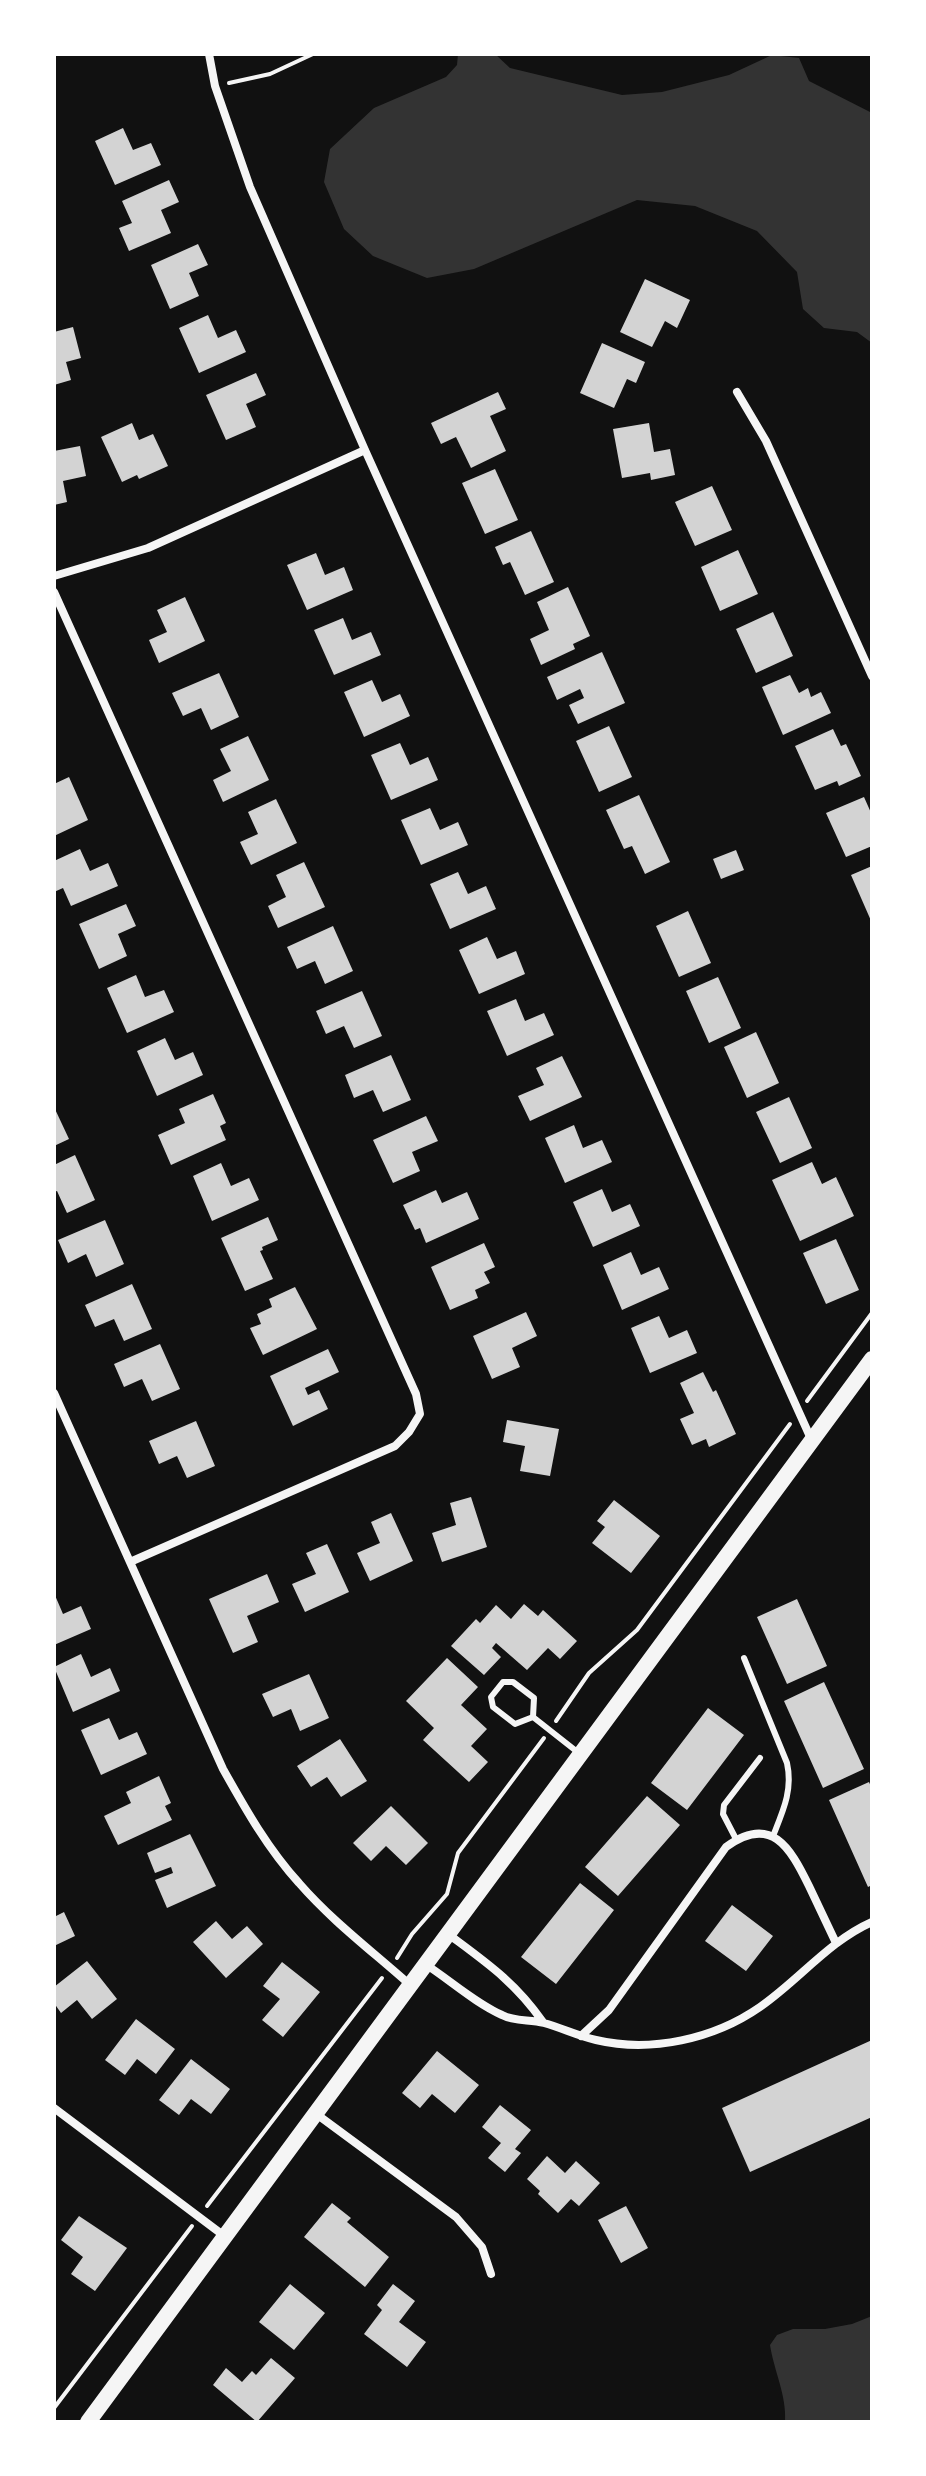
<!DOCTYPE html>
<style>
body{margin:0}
#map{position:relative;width:926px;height:2476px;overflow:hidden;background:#111;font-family:Karla,sans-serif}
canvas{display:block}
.frame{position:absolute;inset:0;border:56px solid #fff;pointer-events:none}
</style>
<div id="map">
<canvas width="926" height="2476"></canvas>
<div class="frame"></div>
</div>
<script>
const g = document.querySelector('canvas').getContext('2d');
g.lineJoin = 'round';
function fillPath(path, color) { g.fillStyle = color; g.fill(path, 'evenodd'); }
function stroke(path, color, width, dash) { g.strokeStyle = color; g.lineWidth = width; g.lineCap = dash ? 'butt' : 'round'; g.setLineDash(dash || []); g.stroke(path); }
const water = new Path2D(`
 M458,54H495L510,68L622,95L662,92L729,75L772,55L799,58L809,81L872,113V343L857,332L824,328L803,309L797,272L757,231L695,206L637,200L474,269L427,278L373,256L344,229L324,182L330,149L374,108L446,77L457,65Z
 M872,2316V2422H785C787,2396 774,2371 770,2345L777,2335L793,2329H825L852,2324Z`);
const building = new Path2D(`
 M123,128L133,150L151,143L161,165L115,185L95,141Z
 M169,180L179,202L161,210L171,233L129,251L119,228L132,223L122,201Z
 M198,244L208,265L189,273L199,296L170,309L151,265Z
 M645,279L690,300L677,328L665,321L652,347L620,332Z
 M208,315L218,338L236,330L246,352L199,373L179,328Z
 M73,327L81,358L66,362L71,380L54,385V332Z
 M602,343L645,362L636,383L627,379L614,408L580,393Z
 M256,373L266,395L246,404L256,427L226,440L206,395Z
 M498,392L506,409L490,416L506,451L471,468L456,437L441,444L431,423Z
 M132,423L139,440L153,434L168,466L139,479L137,475L122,482L101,437Z
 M649,423L654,452L670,449L675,475L651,480L650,473L622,478L613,429Z
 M80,446L86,476L63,481L67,502L54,505V451Z
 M495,469L518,520L485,534L462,483Z
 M712,486L732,530L695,546L675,502Z
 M531,531L554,582L525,595L510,562L503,565L495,547Z
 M738,550L758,594L720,611L701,567Z
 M316,553L325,575L344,567L353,590L307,610L287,565Z
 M568,587L590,636L573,644L575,649L541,665L530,639L549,630L537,602Z
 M185,597L205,641L159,663L149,640L167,632L157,610Z
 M773,612L793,656L756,673L736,629Z
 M343,618L352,640L371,632L381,655L334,675L314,630Z
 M602,652L625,703L578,724L569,705L584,698L580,689L557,700L547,677Z
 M219,673L239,717L211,730L201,708L183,716L172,693Z
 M790,675L799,693L808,688L811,697L821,692L831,713L783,735L762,687Z
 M372,680L382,702L400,694L410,716L364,737L344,692Z
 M609,726L632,777L599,792L576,741Z
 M833,729L841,746L846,744L861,776L839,786L837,781L815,790L795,746Z
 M248,736L269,780L223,802L213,780L231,771L220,749Z
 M400,743L410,765L428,757L438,780L391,800L371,755Z
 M69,777L88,820L54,836V784Z
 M639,795L670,862L645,874L632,846L624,849L606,810Z
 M864,797L872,815V846L846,857L826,813Z
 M276,799L297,843L251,865L240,842L258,834L248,812Z
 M430,808L440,830L458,822L468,845L421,865L401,820Z
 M80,849L90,871L108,863L118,886L71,906L63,888L54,892V861Z
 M736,850L744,870L721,879L713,859Z
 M304,862L325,907L278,928L268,906L286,897L276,875Z
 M872,866V923L851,875Z
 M458,872L468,894L486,886L496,909L450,929L430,884Z
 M126,904L136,926L118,934L127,956L99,969L79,924Z
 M688,911L711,963L679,977L656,926Z
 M333,926L353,971L325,984L315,961L297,969L287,947Z
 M487,937L497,959L516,951L525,974L479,994L459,950Z
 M136,975L145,997L164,990L174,1012L127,1033L107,988Z
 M718,977L741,1028L709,1043L686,991Z
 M362,991L382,1036L354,1048L344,1026L326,1034L316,1011Z
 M516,999L525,1021L544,1013L554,1035L507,1056L487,1011Z
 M756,1032L779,1083L747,1098L724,1047Z
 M165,1038L175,1060L193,1052L203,1075L157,1096L137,1051Z
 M391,1055L411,1100L383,1112L373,1090L354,1098L345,1075Z
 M562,1056L582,1097L530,1121L518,1096L544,1085L536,1068Z
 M213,1094L226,1123L220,1126L226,1140L171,1165L158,1135L185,1123L179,1109Z
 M789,1097L812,1148L780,1163L756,1112Z
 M54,1107L69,1139L54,1146Z
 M426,1116L438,1141L412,1152L420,1171L393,1183L373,1140Z
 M574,1125L583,1148L602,1140L612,1162L565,1183L545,1138Z
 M75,1155L95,1200L67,1213L57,1191L54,1192V1165Z
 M812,1162L822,1184L836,1177L854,1216L800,1241L772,1180Z
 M221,1163L231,1186L249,1178L259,1200L212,1221L193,1176Z
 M602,1189L612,1212L630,1204L640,1226L593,1247L573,1202Z
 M436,1190L442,1203L467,1192L479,1219L426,1243L420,1228L415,1230L403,1205Z
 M268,1217L278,1240L262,1247L263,1250L260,1251L273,1279L245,1291L221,1238Z
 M105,1220L124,1264L96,1277L86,1254L68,1263L58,1240Z
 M836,1239L859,1290L826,1304L803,1253Z
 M484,1243L495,1267L484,1272L490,1283L475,1290L478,1298L450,1310L431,1267Z
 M631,1252L641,1275L659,1267L669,1289L622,1310L603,1265Z
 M132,1284L152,1329L124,1341L114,1319L95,1327L85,1305Z
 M295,1287L317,1329L263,1355L250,1328L261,1324L257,1314L272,1307L269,1299Z
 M526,1312L537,1336L512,1348L520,1367L492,1379L473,1336Z
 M659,1316L669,1338L687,1330L697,1353L650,1373L631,1328Z
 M160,1344L180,1389L152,1401L142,1379L124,1387L114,1364Z
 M328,1349L339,1372L305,1388L308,1395L319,1390L328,1409L293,1426L270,1376Z
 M703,1372L713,1392L716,1390L736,1434L709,1447L706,1439L692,1445L680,1419L694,1413L680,1383Z
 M507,1420L559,1429L550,1476L520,1471L525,1446L503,1442Z
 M196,1421L215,1466L187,1478L177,1456L159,1464L149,1441Z
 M471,1497L487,1547L442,1562L432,1533L456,1525L450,1503Z
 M614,1500L660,1536L631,1573L592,1543L605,1527L597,1521Z
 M391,1513L413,1561L370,1581L357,1553L380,1543L371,1522Z
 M327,1544L349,1592L305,1612L292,1584L316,1574L306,1553Z
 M267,1574L279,1602L247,1616L258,1642L233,1653L209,1599Z
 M54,1593L63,1614L81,1606L91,1629L54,1645Z
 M797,1599L827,1666L787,1684L757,1617Z
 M524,1604L538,1616L543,1610L577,1641L560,1659L548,1648L527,1670L496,1643L492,1648L501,1657L484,1675L451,1646L476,1619L480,1623L496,1605L511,1619Z
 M81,1654L91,1677L110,1668L120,1691L73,1712L54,1667Z
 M447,1658L478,1687L461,1705L487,1729L471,1746L488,1762L469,1782L423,1740L434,1728L406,1701Z
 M309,1674L329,1718L300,1731L291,1709L273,1717L262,1694Z
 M824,1682L864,1769L823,1788L784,1701Z
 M708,1708L744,1735L687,1810L651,1783Z
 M109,1718L119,1740L137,1732L147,1754L101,1775L81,1730Z
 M340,1739L367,1781L341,1797L327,1777L311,1787L297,1766Z
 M159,1776L171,1803L165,1806L172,1820L118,1845L104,1816L131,1803L126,1792Z
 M869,1782L872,1789V1885L868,1887L829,1800Z
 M647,1796L680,1825L618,1896L585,1867Z
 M391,1806L428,1843L406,1865L386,1846L371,1861L353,1843Z
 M190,1834L216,1886L167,1908L155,1880L173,1873L171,1867L155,1873L147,1853Z
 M580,1883L614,1910L556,1984L521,1957Z
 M732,1905L773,1936L746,1971L705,1941Z
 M64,1912L75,1936L54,1946V1917Z
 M216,1921L232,1939L247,1926L263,1944L226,1978L193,1942Z
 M87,1961L117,1999L92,2019L77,2000L61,2013L54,2003V1987Z
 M282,1962L320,1992L283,2037L262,2020L280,1999L263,1986Z
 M136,2019L175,2049L156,2074L137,2059L125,2075L105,2060Z
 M872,2040V2117L750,2172L722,2108Z
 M437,2051L479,2085L455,2113L432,2094L420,2108L402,2093Z
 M191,2059L230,2089L211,2114L191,2099L179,2115L159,2100Z
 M500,2105L531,2130L515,2149L521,2153L505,2172L488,2158L501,2143L482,2127Z
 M547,2156L565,2173L576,2161L600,2183L579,2206L571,2199L558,2213L538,2194L540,2191L527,2179Z
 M332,2203L351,2218L347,2222L389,2257L365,2287L304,2237Z
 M626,2206L648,2248L621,2263L598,2220Z
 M79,2216L127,2248L95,2291L71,2274L83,2257L61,2240Z
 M290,2284L325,2313L294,2350L259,2322Z
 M393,2284L415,2301L399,2322L426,2342L407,2367L364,2334L382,2310L377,2305Z
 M271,2358L295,2378L257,2422L213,2385L226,2368L242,2382L252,2371L256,2375Z`);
const path = new Path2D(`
 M229,83L270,74L313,54
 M807,1401L872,1313
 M556,1721L589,1673L637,1630L790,1424
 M397,1958L412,1934L447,1894L458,1853L544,1738
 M207,2206L382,1978
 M54,2408L192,2226`);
const service = new Path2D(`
 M744,1658L787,1763C793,1790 783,1811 773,1836
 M533,1717L534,1698L513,1682H503L491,1697L493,1707L515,1724L533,1717L580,1754
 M736,1839L723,1814L724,1805L760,1758`);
const minor = new Path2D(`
 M209,54L215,86L250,187L365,450L812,1441
 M737,392L766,441L872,676
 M54,576L148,548L365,450
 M54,592L416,1394L420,1414L409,1432L395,1446L130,1562
 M54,1393L223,1769C246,1810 268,1849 299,1883C332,1921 372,1951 409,1984
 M448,1934C487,1963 515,1982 543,2022
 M425,1964C450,1980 475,2003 502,2015C515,2022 530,2019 544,2023C562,2028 578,2036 596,2040C651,2053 714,2039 760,2007C799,1980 829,1941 872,1922
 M581,2036L609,2010L726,1847C771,1814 790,1847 809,1886C818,1905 827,1924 836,1943
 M54,2108L223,2235
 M315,2113L456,2217L482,2247L491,2274`);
const secondary = new Path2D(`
 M88,2422L872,1359`);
fillPath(water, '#333');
fillPath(building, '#d3d3d3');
stroke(path, '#f5f5f5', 4);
stroke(service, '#f5f5f5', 6);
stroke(minor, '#f5f5f5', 8);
stroke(secondary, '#f5f5f5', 16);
</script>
